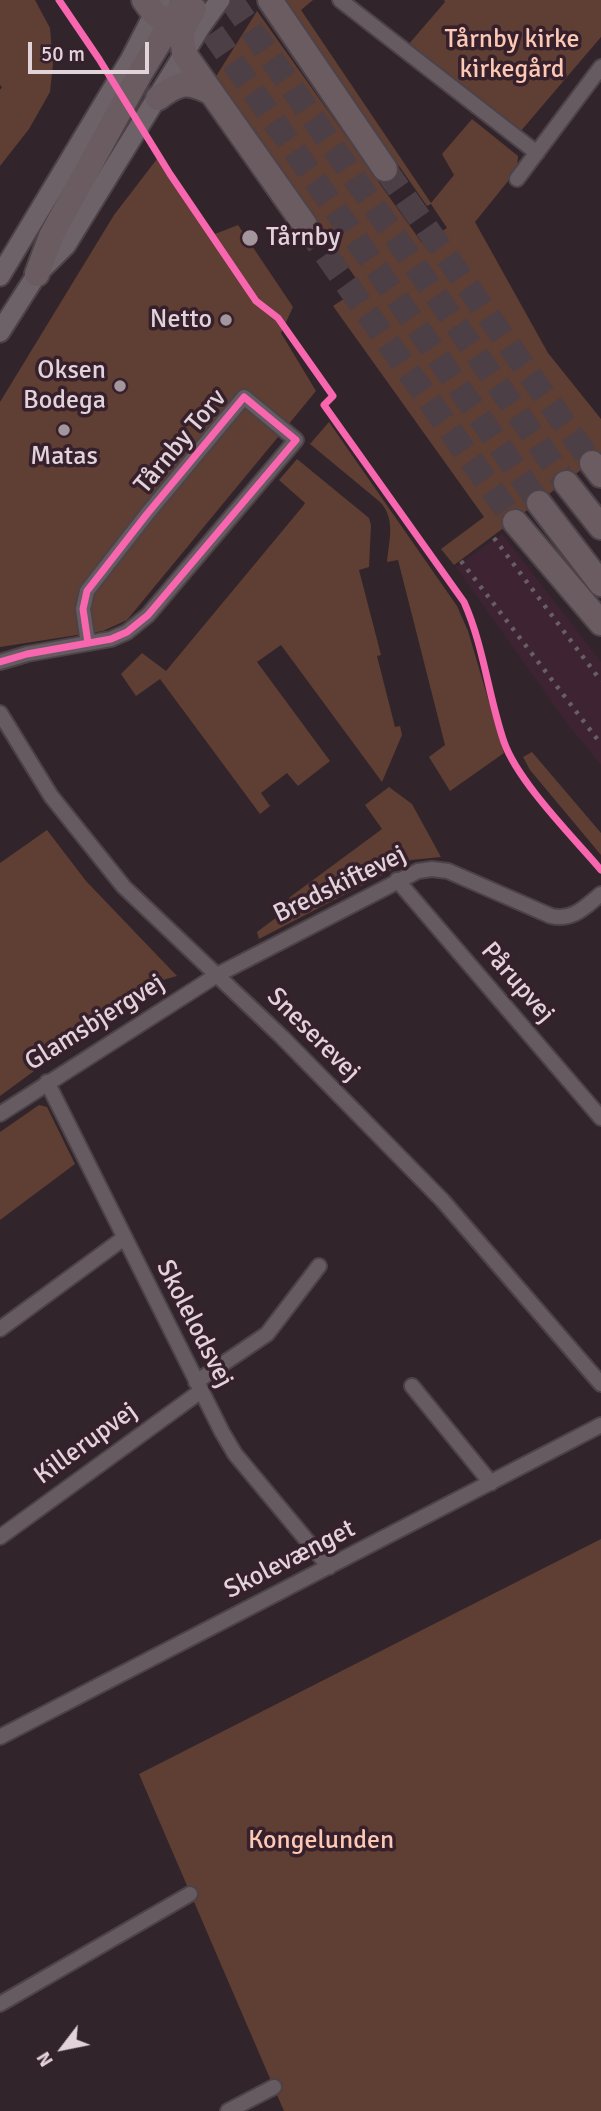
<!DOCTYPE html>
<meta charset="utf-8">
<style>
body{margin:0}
#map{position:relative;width:601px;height:2111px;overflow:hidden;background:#31252b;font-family:Signika,sans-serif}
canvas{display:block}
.north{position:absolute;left:28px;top:2013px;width:70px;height:70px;-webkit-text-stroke:5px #36202c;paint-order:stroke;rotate:238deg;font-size:19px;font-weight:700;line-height:28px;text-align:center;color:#e2d3db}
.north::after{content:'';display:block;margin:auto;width:24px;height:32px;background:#e2d3db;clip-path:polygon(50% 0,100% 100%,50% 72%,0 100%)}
.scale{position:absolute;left:28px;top:42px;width:121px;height:32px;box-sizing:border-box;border:4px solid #e2d3db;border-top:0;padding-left:9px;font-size:21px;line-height:24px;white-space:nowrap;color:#e2d3db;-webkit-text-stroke:5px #36202c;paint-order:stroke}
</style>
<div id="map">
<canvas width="601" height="2111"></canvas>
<div class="north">N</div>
<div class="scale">50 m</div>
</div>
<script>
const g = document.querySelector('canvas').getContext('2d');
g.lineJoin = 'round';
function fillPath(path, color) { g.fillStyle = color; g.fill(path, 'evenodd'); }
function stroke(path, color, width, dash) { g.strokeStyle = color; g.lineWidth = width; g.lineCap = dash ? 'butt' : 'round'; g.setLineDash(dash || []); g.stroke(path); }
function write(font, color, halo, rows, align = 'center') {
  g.font = font + ' Signika,sans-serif'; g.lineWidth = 7; g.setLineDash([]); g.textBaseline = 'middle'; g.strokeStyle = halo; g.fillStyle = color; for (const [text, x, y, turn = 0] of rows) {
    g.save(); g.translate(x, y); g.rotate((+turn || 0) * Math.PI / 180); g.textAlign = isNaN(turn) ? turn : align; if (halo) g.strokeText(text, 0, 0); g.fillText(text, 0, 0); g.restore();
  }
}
const built = new Path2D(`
 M502,534L601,662V765L567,723L456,567Z`);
const green = new Path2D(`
 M0,0H35L50,28L53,64L50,92L29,129L0,166V90L2,87L0,85Z
 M283,0H313L301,10L431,203L454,175L442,154L472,119L518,156L517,170L475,222L548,353L601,419V455L454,565L441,549L484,517L333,306L362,287L215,78L257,11L422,243L447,228L431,204L427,206Z
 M444,0H601V37L520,132L408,45L445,2Z
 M160,155L215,234L238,225L293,307L281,333L316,391L127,620L103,631L0,647V402L114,215Z
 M329,422L457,606L468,631L504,753L450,791L429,757L445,745L398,560L387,562C389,540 396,519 380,502L310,444Z
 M297,459L369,518L371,525L369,567L359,570L381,655L377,656L395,727L400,726L402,735L382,782L281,645L257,662L330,761L298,786L287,773L261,793L270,806L260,814L160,679L136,696L121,674L142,653L166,671L303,506L305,503L279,480Z
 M532,752L601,833V855L530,770L523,757Z
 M389,787L412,804L441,857L411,860L259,939L257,932L285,911L290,897L382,829L365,805Z
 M47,830L86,881L177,976L141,986L28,1062L34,1071L0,1096V863Z
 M39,1105L47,1107L75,1164L0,1220V1132Z
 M601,1539V2111H284L139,1774Z`);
const highwayTunnel = new Path2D(`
 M231,0L566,483
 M192,3L539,503
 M385,169L592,463
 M305,225L515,522`);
const street = new Path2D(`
 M340,0L537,153
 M517,179L601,67
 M0,662L27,654L111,639L127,632L148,615L296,440L244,397L147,514L87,591L83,609L88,643
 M0,713L51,796L124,887L282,1037L443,1201L601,1384
 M397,880L601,1118
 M47,1082L222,1432L235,1454L329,1567
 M0,1114L217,975L418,871L432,869L448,871L551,916C573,921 585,907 601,894
 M0,1329L124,1238
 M196,1382L267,1334L319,1266
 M412,1386L491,1483
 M0,1537L201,1391
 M0,1737L601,1425
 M0,2004L190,1894
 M228,2111L274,2087`);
const secondary = new Path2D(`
 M0,276L130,60L161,0
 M0,332L37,274L66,245L201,26L220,0`);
const highway = new Path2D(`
 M144,0C154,15 164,24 183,25
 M270,0L385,169
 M194,9C182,28 179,33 185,55L305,225
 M158,98C179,82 188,80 212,93
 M37,274L51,236L141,72L185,0
 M592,463L601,475
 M566,483L601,527
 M539,503L601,584
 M515,522L601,623`);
const rail = new Path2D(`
 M494,538L601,681
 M461,561L601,744`);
const cycleway = new Path2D(`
 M59,0L99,59L170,174L256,301L278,318L333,396L324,405L464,602C484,647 488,695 504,742C518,782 573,837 601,870
 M0,662L27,654L111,639L127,632L148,615L296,440L244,397L147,514L87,591L83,609L88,643`);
const markers = [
 [250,238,9,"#a4969d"],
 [226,320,7,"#a4969d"],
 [120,386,7,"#a4969d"],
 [64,430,7,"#a4969d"]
];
const parkNames = [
 ["Tårnby kirke",512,40],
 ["kirkegård",512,70],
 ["Kongelunden",321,1841]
];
const poiNames = [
 ["Tårnby",266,238,"left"],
 ["Netto",212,320],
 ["Oksen",106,371],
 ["Bodega",106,401],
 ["Matas",64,457,"center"]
];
const streetNames = [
 ["Tårnby Torv",181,442,-50],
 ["Bredskiftevej",340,885,-26],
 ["Pårupvej",517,983,49],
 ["Glamsbjergvej",95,1023,-32],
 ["Sneserevej",313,1035,45],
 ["Skolelodsvej",194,1324,63],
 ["Killerupvej",86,1444,-36],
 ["Skolevænget",290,1560,-27]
];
fillPath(built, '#3e2433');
fillPath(green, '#5f3e34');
stroke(highwayTunnel, '#4c3f45', 24, [24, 12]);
stroke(street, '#4c4248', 18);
stroke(secondary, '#4c4248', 23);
stroke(highway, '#4c4248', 28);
stroke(street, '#665b61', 14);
stroke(secondary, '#6d6267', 19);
stroke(highway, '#6b5c61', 24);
stroke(rail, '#685f64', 4.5, [3.5, 7]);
stroke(cycleway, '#f766af', 7);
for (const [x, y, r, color] of markers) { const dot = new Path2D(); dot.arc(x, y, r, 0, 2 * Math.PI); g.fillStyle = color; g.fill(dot); stroke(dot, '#36202c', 2.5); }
write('26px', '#fdc8b4', '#36202c', parkNames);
write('26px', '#e2d3db', '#36202c', poiNames, 'right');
write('26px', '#e2d3db', '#36202c', streetNames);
</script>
